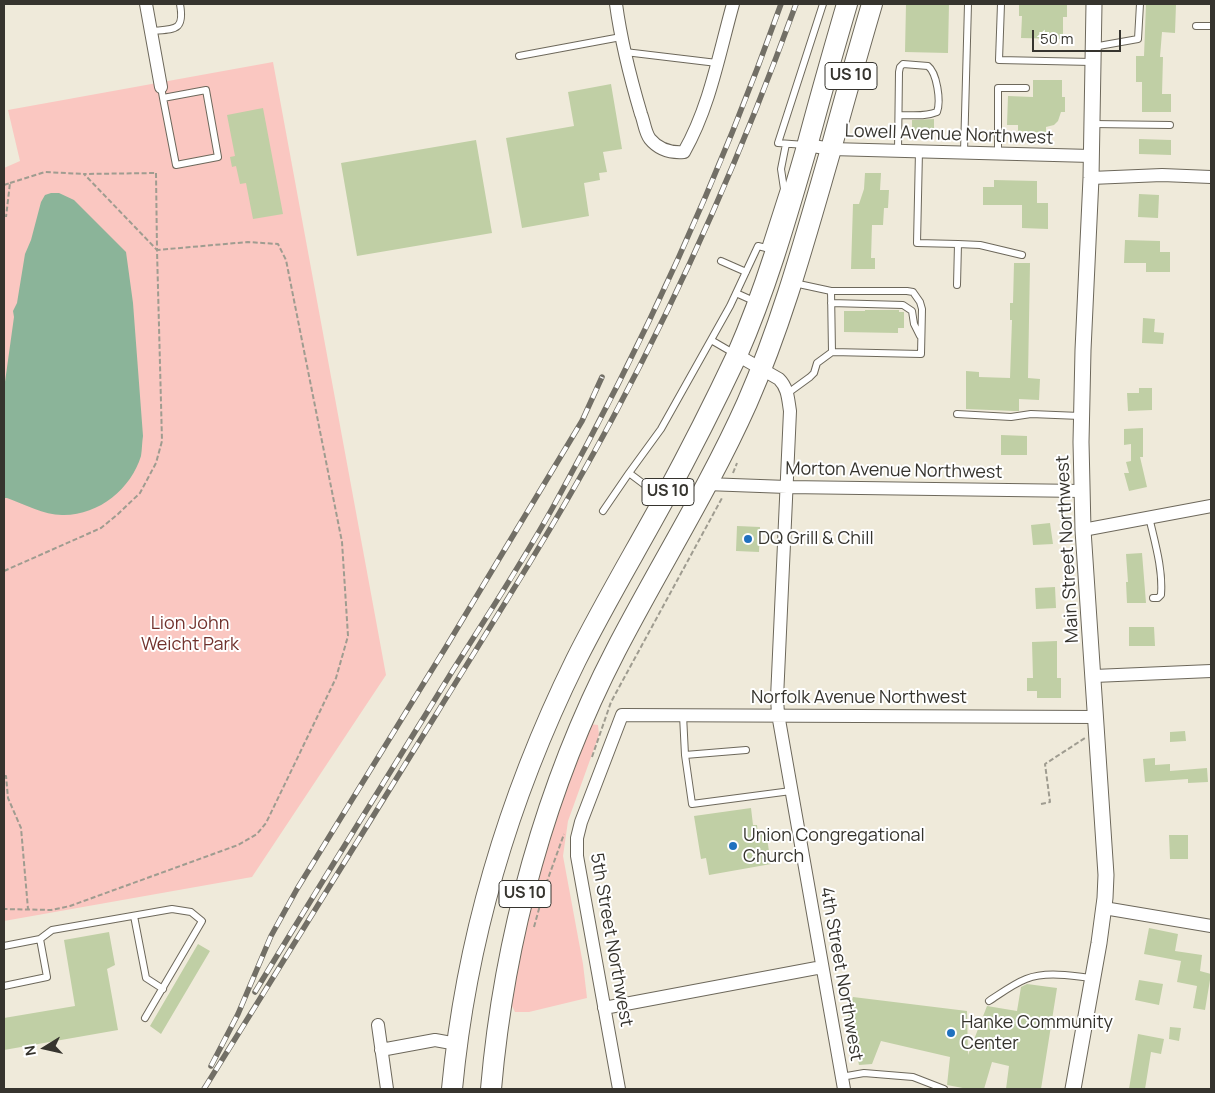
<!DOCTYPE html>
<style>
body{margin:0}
#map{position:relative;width:1215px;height:1093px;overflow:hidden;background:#efeada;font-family:Manrope,sans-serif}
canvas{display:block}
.frame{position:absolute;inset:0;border:5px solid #36342e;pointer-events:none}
.north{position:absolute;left:20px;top:1023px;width:50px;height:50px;-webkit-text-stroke:4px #fff;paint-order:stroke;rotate:260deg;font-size:14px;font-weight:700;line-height:20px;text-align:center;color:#36342e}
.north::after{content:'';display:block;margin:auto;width:18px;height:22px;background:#36342e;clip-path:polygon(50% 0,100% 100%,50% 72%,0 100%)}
.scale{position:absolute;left:1032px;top:30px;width:89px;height:22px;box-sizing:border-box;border:2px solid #36342e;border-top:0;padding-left:6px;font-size:15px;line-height:18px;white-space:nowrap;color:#36342e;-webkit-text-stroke:4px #fff;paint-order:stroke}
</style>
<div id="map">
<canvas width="1215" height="1093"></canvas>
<div class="frame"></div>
<div class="north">N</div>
<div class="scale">50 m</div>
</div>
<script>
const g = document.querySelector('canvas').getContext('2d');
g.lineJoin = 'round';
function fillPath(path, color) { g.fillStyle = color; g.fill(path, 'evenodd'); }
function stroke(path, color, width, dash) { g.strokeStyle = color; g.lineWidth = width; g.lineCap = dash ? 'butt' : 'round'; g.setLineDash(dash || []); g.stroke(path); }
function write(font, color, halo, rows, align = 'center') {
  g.font = font + ' Manrope,sans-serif'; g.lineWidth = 4; g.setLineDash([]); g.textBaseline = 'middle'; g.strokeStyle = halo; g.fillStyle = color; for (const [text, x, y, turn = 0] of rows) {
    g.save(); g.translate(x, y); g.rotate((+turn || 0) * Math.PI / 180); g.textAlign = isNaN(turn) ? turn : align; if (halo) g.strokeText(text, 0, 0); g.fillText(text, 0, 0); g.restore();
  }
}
const green = new Path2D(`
 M273,62L386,675L252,877L4,921V168L20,161L8,110Z
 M590,724L598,725L599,735L568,821L563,856L583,964L587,998L529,1012H515L510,1002L542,854Z`);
const water = new Path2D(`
 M51,193H59L74,200L126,252L133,303L143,436C142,442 142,450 141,456C131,489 98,516 62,515C44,515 24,504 7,498H4V389L14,317L13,311L17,303L25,254L31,240L41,202L45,195Z`);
const building = new Path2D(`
 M906,4H949L948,53L905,52Z
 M1019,4H1067V17H1063V39L1021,38L1022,16H1019Z
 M1146,4H1176L1175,33L1162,32L1160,57H1163L1162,94H1171V112H1142V82H1136V56H1144Z
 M1033,80H1062V97H1065V112H1061L1058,121L1054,125L1046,127V133L1018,131V125H1007L1008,96L1033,97Z
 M611,84L622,149L603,152L607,172L599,173L600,180L584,183L589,216L522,228L506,138L574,126L568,92Z
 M263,108L283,214L253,219L246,183L240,184L236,166L232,167L230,157L235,156L227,115Z
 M934,119V131H912V120Z
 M1139,139L1171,140V155L1139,154Z
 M476,140L492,233L357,256L341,163Z
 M865,173H881L880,190H889L888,208H884L883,225H872L871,258H875V269H851L853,204H859L864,189Z
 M994,180L1037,181V203H1048V229L1022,228V205H983V187H994Z
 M1139,194L1159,195L1158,218L1138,217Z
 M1125,240L1160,241V252H1170V272H1146V263H1124Z
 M1014,263H1030L1028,378L1040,379L1039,400L1019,399V411H1014L966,409V371L979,372V377L1010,378L1012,320H1010V303H1013Z
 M865,310H899V312H904V328H898V333L844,332V311H865Z
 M1143,318L1155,319L1154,332L1164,333L1163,344L1142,343Z
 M1139,388H1152V410L1128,411L1127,393H1139Z
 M1143,428V457H1140L1147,487L1129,491L1124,473H1129L1126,462L1131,461V444L1124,445V429Z
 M1001,435L1027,436V455H1001Z
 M1050,523L1053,544L1033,545L1031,525Z
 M737,526L760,527L759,552L736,551Z
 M1142,553L1146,603H1127L1126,582H1128L1126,554Z
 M1055,587L1056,608L1036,609L1035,588Z
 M1129,627H1154L1155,646H1129Z
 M1057,641V678H1061V698H1037V691H1027V678H1033L1032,642Z
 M1185,731L1186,741L1170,742V732Z
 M1155,758V765L1170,764V771L1207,768L1208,782L1188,783V779L1145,782L1143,759Z
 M751,808L753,825H757L758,834L766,832L771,864L709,875L706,858L701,859L694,816Z
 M1169,835H1188V859H1170Z
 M1149,928L1178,934L1175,951L1202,955L1200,971L1211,974L1205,1010L1193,1008L1197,986L1177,982L1181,961L1144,954Z
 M109,932L115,965L107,969L118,1030L4,1050V1018L75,1006L64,940Z
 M198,944L210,951L161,1034L150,1026Z
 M1139,980L1163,984L1159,1005L1135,1000Z
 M1027,984L1057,988L1041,1089H1006L1009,1066L992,1062L984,1089H968L947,1085L950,1057L881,1041L872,1064L859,1065L848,1016L853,997L967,1011L968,1055L987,1006L1017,1011L1021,987Z
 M1170,1027L1181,1028L1179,1041L1169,1039Z
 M1138,1034L1164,1039L1161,1054L1151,1052L1145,1089H1129Z`);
const path = new Path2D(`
 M156,173L157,250L84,174Z
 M10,183L45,172L84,174
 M4,185L10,183L6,217
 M733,473L737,463
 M4,571L101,528L118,514L140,493L156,463L162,441L157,250L248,242L278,244L286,260L342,542L348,636L336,678L266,823L257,834L238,845L70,906L51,910L4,909
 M592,757L611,702L722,498
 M4,776H6L8,798L21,828L28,909
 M1041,804L1050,802L1045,764L1085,738
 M534,927L545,887L564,834`);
const service = new Path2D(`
 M1001,4L999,60L1092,62
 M1196,26H1211
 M151,31C174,29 185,32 180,4
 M1093,47L1138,39L1140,4
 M625,52L717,63
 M519,56L621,37
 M161,87L163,98L206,90L218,157L176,165L163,98
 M1093,124L1170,125
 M805,145L778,143L823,4
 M898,151L899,72L900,67L903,64L928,66C937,73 941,101 937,112C925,117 912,115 899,115
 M919,151L917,243L958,244
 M964,152L968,4
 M998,153V88H1026
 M765,248L784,189L781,169L786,144
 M721,261L746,272
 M957,285L958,244L980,245L1022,255
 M831,291H907L913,292L920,302L922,309L921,354L832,352
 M736,293L756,302
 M831,303L903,305L912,311L914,324L920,336
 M711,340L735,354
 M788,393L810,377L814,373L817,363L832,352L831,291L794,283
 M957,414L1011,417L1031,414L1080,416
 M661,497L629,473L661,429L730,306L758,246L774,250
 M603,511L629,473
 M1149,517C1155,543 1163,569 1161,595L1158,598H1153
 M683,715L685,755L692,804L791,791
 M685,755L746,750
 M134,916L146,978L163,989
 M40,939L52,930L172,909L191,912L202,921L145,1018
 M4,946L40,939L47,977L4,986
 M989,1001C1000,994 1013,984 1026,979C1047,971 1071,976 1093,978
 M841,1077L864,1073L913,1077L944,1089`);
const minor = new Path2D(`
 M146,4L161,87
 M616,4C621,41 630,77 641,114C644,121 645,133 650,139C659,150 671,153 684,152C710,106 719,54 733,4
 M807,145L831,149L1091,156
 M1091,178L1162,175L1211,177
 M737,355L779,379C788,388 788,399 790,411L777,698L778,714L844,1089
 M706,484L787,487L1082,491
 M1083,530L1211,506
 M1094,676L1211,671
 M1104,908L1211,926
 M604,1008L822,967
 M378,1025L387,1089
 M381,1050L435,1040L457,1044
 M619,1089L577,856V838L581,822L622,715L1096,717`);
const tertiary = new Path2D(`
 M1073,1089L1099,943L1105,898L1106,875L1083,530L1081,442L1083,350L1091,178L1094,4`);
const trunk = new Path2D(`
 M452,1089C466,940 510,794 576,660C603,606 634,554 663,501C689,453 714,404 737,355C766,289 786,219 806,150C819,101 833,52 847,4
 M491,1089C504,938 546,785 616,650C659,567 709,488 747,403C783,321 806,235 831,149C844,101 858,52 872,4`);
const rail = new Path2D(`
 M255,992C320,884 387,778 453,670C487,616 522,563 553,507C643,345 719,178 781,4
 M211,1066L238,1014L271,936L297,889L446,647L582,421L602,377
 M204,1089C282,964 359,838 437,713C499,612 563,513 618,408C687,278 746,142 796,4`);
const markers = [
 [748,539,5,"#1f71bf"],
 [733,846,5,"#1f71bf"],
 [951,1033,5,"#1f71bf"]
];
const shields = [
 [851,76,52],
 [668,492,52],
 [525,894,52]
];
const shieldNames = [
 ["US 10",851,76],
 ["US 10",668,492],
 ["US 10",525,894]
];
const streetNames = [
 ["Lowell Avenue Northwest",949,135,2],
 ["Morton Avenue Northwest",894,471,1],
 ["Main Street Northwest",1068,549,-93],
 ["Norfolk Avenue Northwest",859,698],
 ["5th Street Northwest",611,940,80],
 ["4th Street Northwest",841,974,80]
];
const poiNames = [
 ["DQ Grill & Chill",758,539],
 ["Union Congregational",743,836],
 ["Church",743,857],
 ["Hanke Community",961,1023],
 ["Center",961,1044]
];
const parkNames = [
 ["Lion John",190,624],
 ["Weicht Park",190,645]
];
fillPath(green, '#fac7c1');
fillPath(water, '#8bb499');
fillPath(building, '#c0cfa5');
stroke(service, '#6d685b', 8);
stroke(minor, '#6d685b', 14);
stroke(tertiary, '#6d685b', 17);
stroke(trunk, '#6d685b', 22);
stroke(path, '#9f9c90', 2, [5, 2.5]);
stroke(service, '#fff', 6);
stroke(minor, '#fff', 12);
stroke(tertiary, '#fff', 15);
stroke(trunk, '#fff', 20);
stroke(rail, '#726f66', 5.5);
stroke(rail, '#fff', 4, [11]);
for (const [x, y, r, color] of markers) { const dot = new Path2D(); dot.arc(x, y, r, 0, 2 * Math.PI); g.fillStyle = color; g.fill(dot); stroke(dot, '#fff', 2); }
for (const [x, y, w] of shields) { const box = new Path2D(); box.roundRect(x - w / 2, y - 13.5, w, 27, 4); g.fillStyle = '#fff'; g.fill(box); stroke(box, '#36342e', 1); }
write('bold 16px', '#36342e', null, shieldNames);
write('18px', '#36342e', '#fff', streetNames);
write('18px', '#36342e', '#fff', poiNames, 'left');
write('18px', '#71322d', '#fff', parkNames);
</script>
